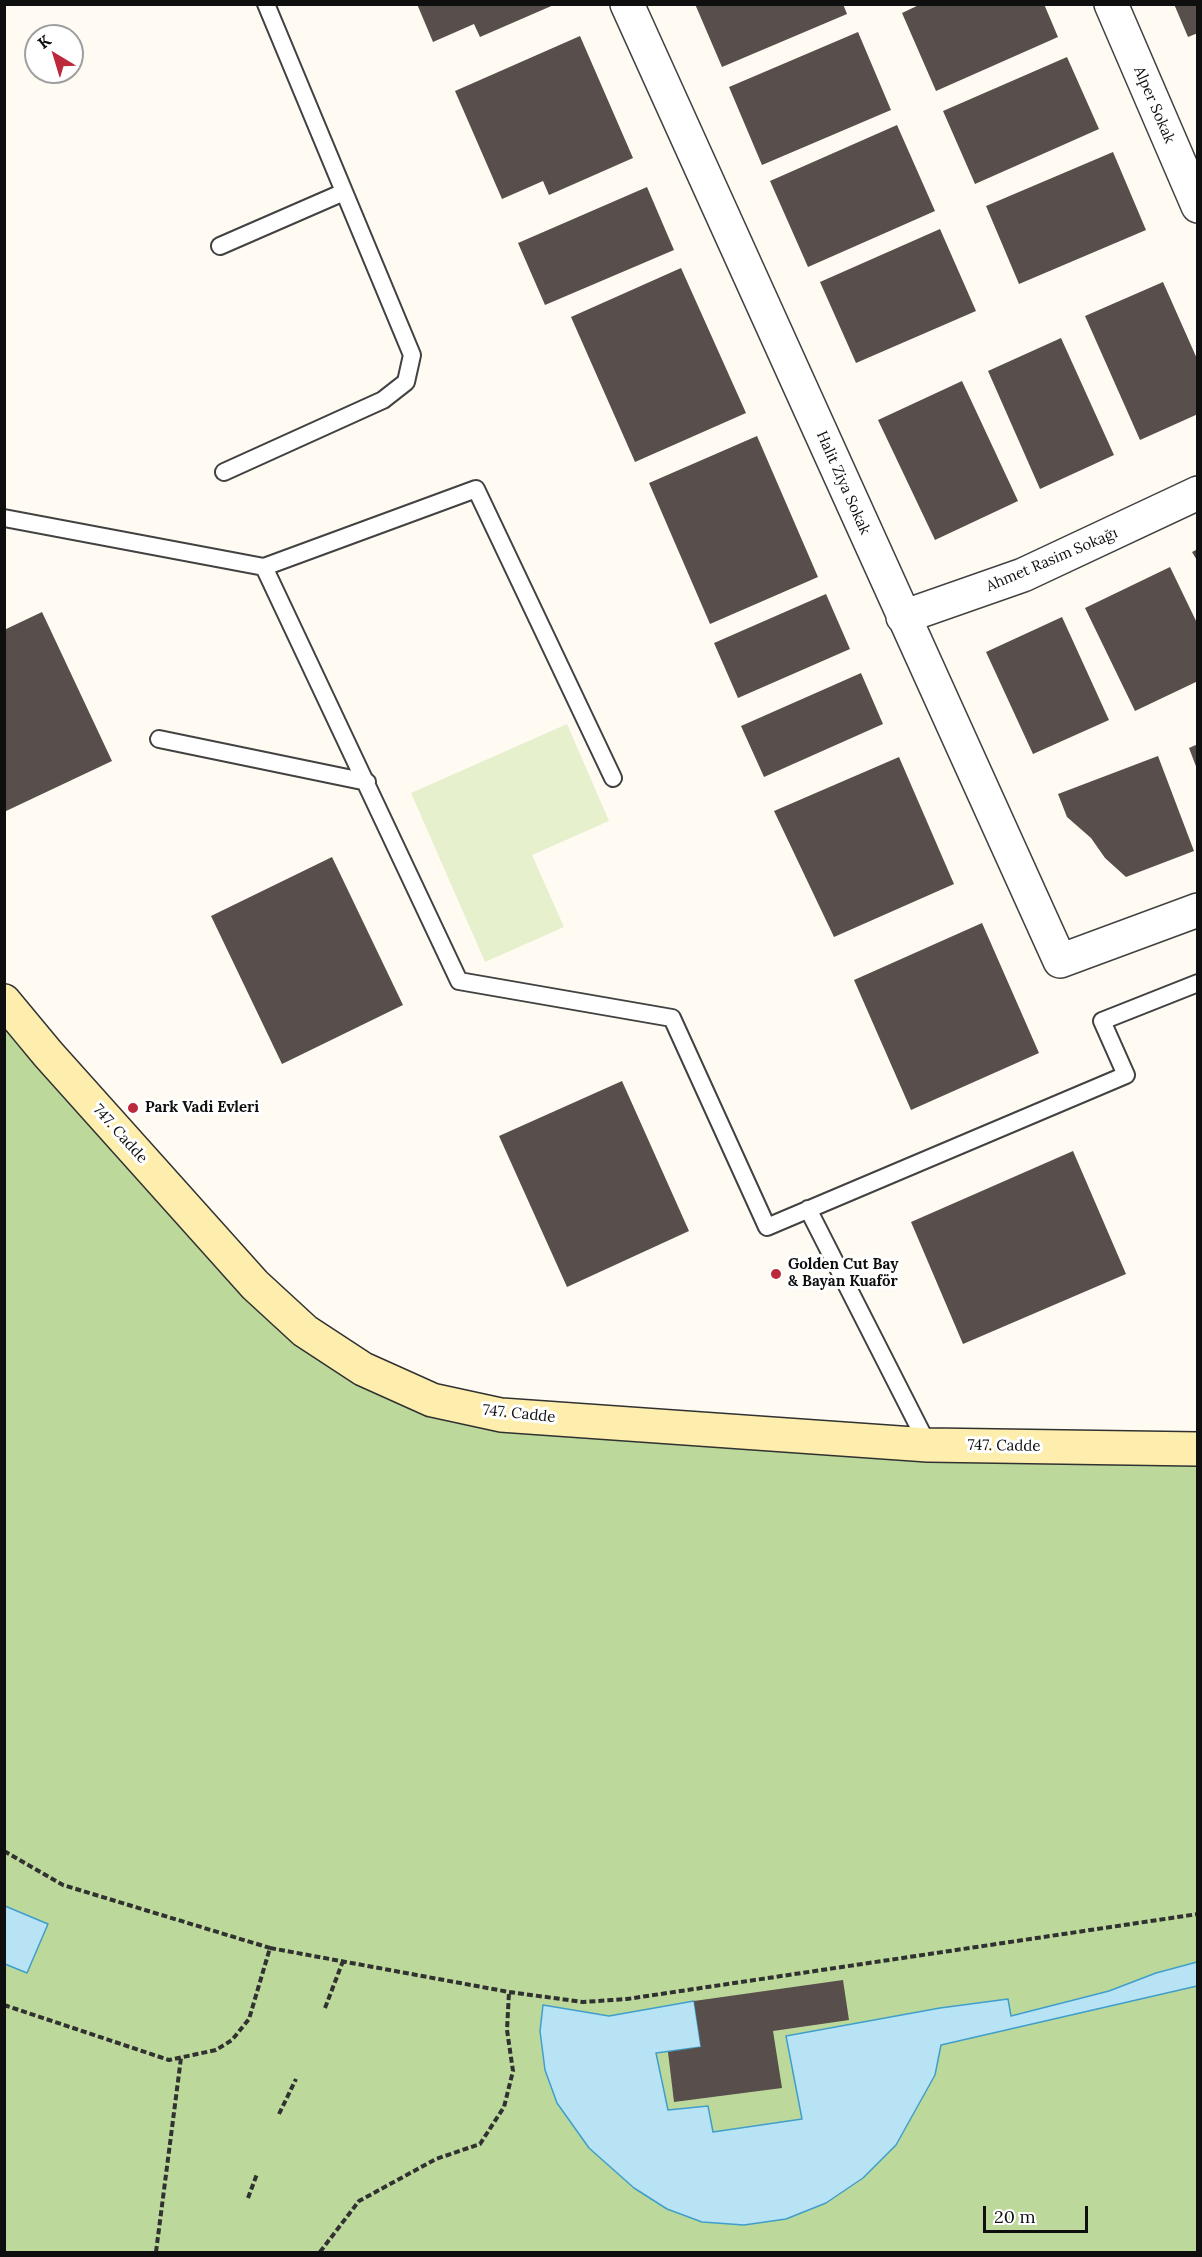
<!DOCTYPE html>
<html>
<head>
<meta charset="utf-8">
<style>
	body { margin:0 }
	#map { position:relative; width:1202px; height:2257px; overflow:hidden; background:#fffbf2; font-family:Lora,serif }
	canvas { display:block }
	.frame { position:absolute; inset:0; border:6px solid #0f0f0f; pointer-events:none }
	.north { position:absolute; left:24px; top:24px; width:60px; height:60px; box-sizing:border-box; background:#fff; border:2px solid #9f9f9f; border-radius:50%; rotate:322deg; font-size:16px; font-weight:700; line-height:24px; text-align:center; color:#0f0f0f }
	.north::after { content:''; display:block; margin:auto; width:21px; height:27px; background:#bd293c; clip-path:polygon(50% 0,100% 100%,50% 72%,0 100%) }
	.scale { position:absolute; left:983px; top:2206px; width:105px; height:27px; box-sizing:border-box; border:3px solid #0f0f0f; border-top:0; padding-left:8px; font-size:18px; line-height:21px; white-space:nowrap; color:#0f0f0f; -webkit-text-stroke:4px #fff; paint-order:stroke }
</style>
</head>
<body>
<div id="map">
<canvas width="1202" height="2257"></canvas>
<div class="frame"></div>
<div class="north">K</div>
<div class="scale">20 m</div>
</div>
<script>
const ctx = document.querySelector('canvas').getContext('2d');
ctx.lineJoin = 'round';
function fillPath(path, color) { ctx.fillStyle = color; ctx.fill(path, 'evenodd'); }
const poly = rows => new Path2D(rows.map(r => 'M' + r).join(''));
function trace(path, color, width, dash) { ctx.strokeStyle = color; ctx.lineWidth = width; ctx.lineCap = dash ? 'butt' : 'round'; ctx.setLineDash(dash || []); ctx.stroke(path); }
function label(font, color, halo, rows, align = 'center') {
  ctx.font = font + ' Lora,serif'; ctx.lineWidth = 6; ctx.setLineDash([]); ctx.textBaseline = 'middle'; ctx.strokeStyle = halo; ctx.fillStyle = color; for (const [text, x, y, turn = 0] of rows) {
    ctx.save(); ctx.translate(x, y); ctx.rotate((+turn || 0) * Math.PI / 180); ctx.textAlign = isNaN(turn) ? turn : align; if (halo) ctx.strokeText(text, 0, 0); ctx.fillText(text, 0, 0); ctx.restore();
  }
}
fillPath(poly([
	[4,1001,255,1285,432,1400,1197,1449,1197,2252,5,2252]
]), '#bcd99b');
fillPath(poly([
	[567,724,609,821,532,855,564,927,485,962,411,793]
]), '#e7f0cd');
const water = poly([
	[5,1906,48,1924,27,1973,5,1964,5,1906],
	[1197,1962,1197,1986,941,2045,935,2075,896,2145,863,2178,826,2203,786,2219,744,2225,702,2222,667,2209,634,2188,589,2148,557,2103,545,2070,540,2031,543,2005,609,2016,694,2001,701,2047,656,2053,668,2110,708,2106,713,2132,802,2119,786,2036,940,2008,1008,1999,1011,2016,1109,1991,1156,1973,1197,1962]
]);
fillPath(water, '#b7e3f5');
trace(water, '#409ecb', 1.5);
fillPath(poly([
	[417,4,556,4,480,37,474,24,433,42],
	[695,4,843,4,847,14,722,67],
	[921,4,1044,4,1058,37,936,91,902,13],
	[1174,4,1198,4,1198,33,1188,37],
	[858,32,891,110,762,165,729,87],
	[580,36,633,158,549,195,543,181,502,199,455,91],
	[1067,57,1099,129,975,184,943,111],
	[897,125,935,211,808,267,770,181],
	[1113,152,1146,230,1019,284,986,206],
	[647,187,674,250,545,305,518,243],
	[940,229,976,311,856,363,820,282],
	[681,268,746,413,635,462,571,317],
	[1163,282,1198,361,1198,414,1140,440,1085,316],
	[1061,338,1114,455,1040,489,988,371],
	[962,381,1018,501,935,540,878,420],
	[757,436,818,577,710,624,649,483],
	[1198,549,1198,562,1192,552],
	[1170,567,1198,625,1198,681,1135,711,1085,608],
	[826,594,850,649,738,698,714,643],
	[42,612,112,761,4,812,4,630],
	[1062,617,1109,720,1033,754,986,652],
	[861,673,883,724,764,777,741,726],
	[1198,744,1198,769,1197,769,1189,748],
	[1158,756,1194,851,1126,877,1105,858,1091,838,1067,817,1058,794],
	[899,757,954,884,834,937,774,811],
	[332,857,403,1005,282,1064,211,916],
	[982,923,1039,1053,911,1110,854,980],
	[622,1081,689,1231,567,1287,499,1136],
	[1073,1151,1126,1274,963,1344,911,1222],
	[843,1980,849,2020,773,2031,782,2088,674,2102,668,2052,701,2047,694,2001]
]), '#584f4c');
const lane = poly([
	[220,246,344,192],
	[224,472,383,400,406,382,412,355,266,4],
	[4,518,264,567,476,489,613,778],
	[264,567,459,981,672,1018,767,1227,1126,1075,1102,1021,1198,983],
	[159,739,367,782],
	[808,1209,928,1445]
]);
const street = poly([
	[627,4,1060,961,1198,910],
	[1111,4,1198,206],
	[903,617,1023,575,1198,493]
]);
const secondary = poly([
	[4,1001,48,1054,255,1285,305,1331,363,1369,432,1400,501,1415,928,1445,1198,1449]
]);
trace(lane, '#424242', 20);
trace(street, '#424242', 36);
trace(secondary, '#313131', 36);
trace(poly([
	[4,1851,63,1885,270,1948],
	[4,2005,169,2060,216,2050,232,2040,249,2019,270,1948,509,1992,583,2002,627,1999,1198,1914],
	[325,2008,343,1961],
	[279,2114,296,2079],
	[248,2198,257,2174],
	[156,2252,181,2058],
	[320,2252,359,2201,436,2159,480,2144,504,2107,513,2071,507,2030,509,1992]
]), '#313131', 4, [6, 3]);
trace(lane, '#fff', 16);
trace(street, '#fff', 33);
trace(secondary, '#fdeeae', 33);
for (const [x, y, r, color] of [
	[133,1108,6,"#bd293c"],
	[776,1274,6,"#bd293c"]
]) { const dot = new Path2D(); dot.arc(x, y, r, 0, 2 * Math.PI); ctx.fillStyle = color; ctx.fill(dot); trace(dot, '#fff', 2); }
label('15px', '#0f0f0f', '#fff', [
	["Alper Sokak",1154,105,67],
	["Halit Ziya Sokak",843,483,66],
	["Ahmet Rasim Sokağı",1052,560,-23],
	["747. Cadde",120,1134,48],
	["747. Cadde",519,1414,6],
	["747. Cadde",1004,1446,1]
]);
label('bold 15px', '#0f0f0f', '#fff', [
	["Park Vadi Evleri",145,1108],
	["Golden Cut Bay",788,1265],
	["& Bayan Kuaför",788,1282]
], 'left');
</script>
</body>
</html>
